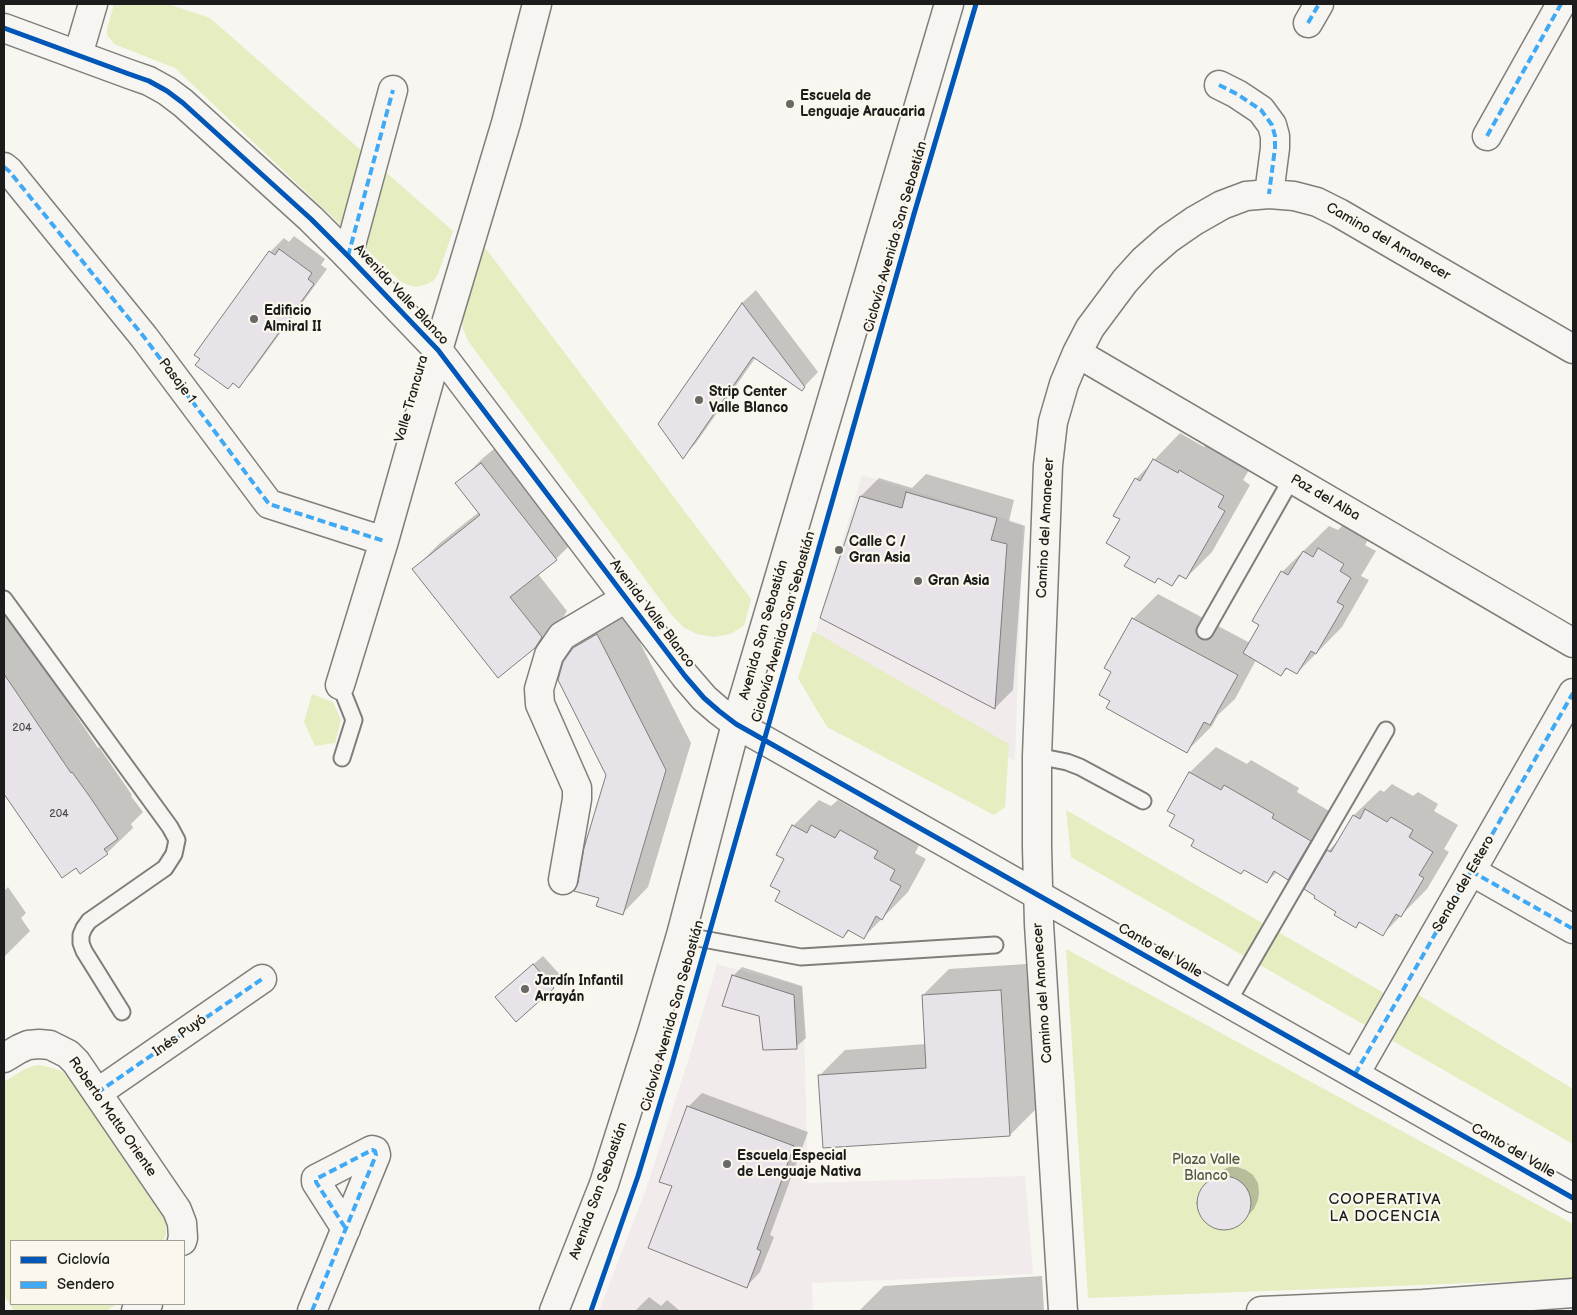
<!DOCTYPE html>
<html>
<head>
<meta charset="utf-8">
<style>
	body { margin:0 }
	#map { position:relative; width:1577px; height:1315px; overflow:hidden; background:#f8f6f0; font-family:"Balsamiq Sans",sans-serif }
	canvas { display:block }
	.frame { position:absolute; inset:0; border:5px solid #1c1c1c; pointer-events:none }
	.legend { position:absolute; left:10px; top:1240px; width:175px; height:65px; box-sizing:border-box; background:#fbf7ec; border:1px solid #a29f99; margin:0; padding:6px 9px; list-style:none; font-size:15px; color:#1c1c1c }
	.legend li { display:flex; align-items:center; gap:10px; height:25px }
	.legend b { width:25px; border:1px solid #a29f99 }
</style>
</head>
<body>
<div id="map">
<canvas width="1577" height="1315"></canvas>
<div class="frame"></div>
<ul class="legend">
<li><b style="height:6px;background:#0057b8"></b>Ciclovía</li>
<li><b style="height:6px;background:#3fa9f5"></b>Sendero</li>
</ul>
</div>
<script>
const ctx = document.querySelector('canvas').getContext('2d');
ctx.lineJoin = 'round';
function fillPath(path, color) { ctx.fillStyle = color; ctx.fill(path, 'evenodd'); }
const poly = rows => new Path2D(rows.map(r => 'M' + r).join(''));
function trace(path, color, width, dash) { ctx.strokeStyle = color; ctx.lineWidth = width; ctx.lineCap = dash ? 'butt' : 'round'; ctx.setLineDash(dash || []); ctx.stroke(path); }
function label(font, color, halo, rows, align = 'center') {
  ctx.font = font + ' "Balsamiq Sans",sans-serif'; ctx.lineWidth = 4.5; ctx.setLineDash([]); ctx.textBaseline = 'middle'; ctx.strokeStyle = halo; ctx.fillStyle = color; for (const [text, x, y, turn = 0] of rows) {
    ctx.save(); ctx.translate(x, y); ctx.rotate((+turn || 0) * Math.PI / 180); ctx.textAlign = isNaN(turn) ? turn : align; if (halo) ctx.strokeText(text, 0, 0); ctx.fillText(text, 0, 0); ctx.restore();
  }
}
fillPath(poly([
	[862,475,1023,524,1015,761,810,650],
	[717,964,803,987,808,1183,1025,1176,1033,1274,812,1283,813,1311,599,1311,646,1189,687,1064]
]), '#f1ebec');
fillPath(poly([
	[114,4,168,4,210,18,453,231,438,274,433,281,425,285,416,287,408,285,400,281,175,68,114,44,107,35,107,29],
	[483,245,751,599,744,626,730,634,714,637,697,634,683,627,671,614,468,341,463,329,462,317],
	[813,631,1009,744,1005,807,994,815,827,727,798,678],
	[312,694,333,702,341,720,335,743,315,746,304,722],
	[1066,810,1384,993,1417,994,1573,1089,1573,1144,1071,857],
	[1066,949,1573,1224,1573,1279,1088,1298],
	[41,1065,59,1070,67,1075,73,1081,161,1210,166,1222,166,1234,163,1241,11,1241,11,1304,117,1304,106,1311,14,1311,4,1295,4,1082,23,1070,32,1066]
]), '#e5edc1');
fillPath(poly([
	[294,236,325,259,321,265,327,269,252,372,238,386,270,252,284,238,289,242],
	[756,290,818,372,802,389,756,357,696,443,683,457,659,424,742,303],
	[1180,433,1204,447,1206,445,1249,470,1243,480,1250,485,1212,552,1186,578,1181,575,1172,584,1159,577,1154,582,1131,557,1121,519,1136,479],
	[507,438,582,533,556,559,538,574,567,611,561,621,534,647,414,569,440,543,479,512,457,484,483,458],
	[926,474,1014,500,1009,521,1025,526,1013,690,995,708,861,496,879,478,912,488],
	[1345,523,1369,538,1365,545,1376,551,1361,576,1369,580,1342,627,1297,673,1288,668,1281,674,1256,660,1235,699,1218,715,1212,726,1187,751,1111,700,1113,672,1133,619,1158,594,1250,643,1261,625,1254,621,1282,572,1329,526,1338,530],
	[623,609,691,743,648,887,623,913,580,883,607,775,574,648,600,622],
	[4,614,56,685,98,748,99,747,132,795,131,796,143,812,131,824,133,828,107,853,76,867,63,877,4,792],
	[1216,747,1247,764,1251,760,1299,788,1297,792,1336,815,1314,852,1288,878,1277,872,1267,882,1195,840,1177,815,1169,810,1190,772],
	[1392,784,1413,796,1418,792,1438,804,1434,811,1458,825,1444,849,1449,852,1427,889,1382,935,1360,922,1355,927,1338,911,1328,851,1340,839,1354,815,1380,790,1384,792],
	[819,800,831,806,838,800,859,812,867,805,920,843,915,853,926,859,908,892,864,937,850,930,843,937,782,891,786,859,793,826],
	[8,887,26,913,21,918,30,931,4,957,4,891],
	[543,956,563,978,516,1020,506,988],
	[1026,964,1036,1109,1010,1135,820,1075,845,1050,926,1044,923,995,949,969],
	[742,967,802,986,806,1038,796,1047,760,1015,733,976],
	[702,1093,808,1132,770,1235,774,1237,760,1272,747,1286,674,1186,688,1107],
	[1229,1167,1237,1167,1246,1170,1253,1175,1258,1183,1259,1192,1258,1200,1254,1209,1238,1225,1230,1228,1221,1229,1212,1226,1205,1220,1200,1214,1198,1207,1201,1191,1205,1184,1215,1174],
	[1042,1276,1044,1311,859,1311,884,1286],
	[649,1297,661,1306,667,1300,680,1311,635,1311]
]), '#0003');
const building = poly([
	[279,249,312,273,308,279,314,284,239,388,233,383,228,389,195,365,200,359,194,355,269,251,275,255,279,249],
	[742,303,805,387,802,391,753,357,683,459,658,424,742,303],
	[1153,459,1178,473,1179,470,1224,496,1218,507,1225,511,1186,579,1179,575,1172,586,1158,578,1155,583,1124,566,1130,557,1106,543,1120,519,1113,516,1135,478,1140,481,1153,459],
	[481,463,557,560,510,597,542,637,535,648,498,678,412,569,480,515,455,483,481,463],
	[906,492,997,518,991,540,1007,544,995,709,820,618,860,496,902,508,906,492],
	[1318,548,1344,564,1340,571,1351,578,1337,602,1344,606,1316,654,1311,651,1297,674,1286,668,1281,676,1243,653,1259,625,1252,621,1281,571,1288,575,1303,551,1313,557,1318,548],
	[1132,618,1238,675,1210,725,1204,722,1187,753,1106,708,1110,701,1099,695,1111,672,1104,668,1132,618],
	[597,634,666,770,623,915,596,906,599,898,574,891,578,883,584,848,606,775,558,680,563,662,573,648,597,634],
	[4,674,71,773,72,772,90,797,118,839,104,849,108,854,80,874,76,868,62,878,4,794,4,674],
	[1189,772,1221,790,1224,785,1274,814,1272,818,1311,841,1288,880,1274,871,1267,883,1244,870,1241,874,1191,846,1194,840,1169,826,1175,815,1167,811,1189,772],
	[1365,809,1387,822,1391,817,1413,830,1409,837,1433,852,1419,875,1424,878,1401,917,1396,914,1383,936,1359,922,1356,928,1334,915,1336,912,1314,898,1315,896,1304,889,1327,850,1331,852,1353,815,1360,819,1365,809],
	[792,825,807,833,811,825,835,838,840,830,878,851,874,858,895,870,890,880,901,886,882,920,876,916,864,939,848,930,843,938,775,901,780,891,770,886,784,859,776,855,792,825],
	[533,964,554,988,516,1022,495,997,533,964],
	[732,975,794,995,797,1049,763,1050,759,1016,722,1006,732,975],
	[1001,990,1010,1136,823,1148,818,1075,926,1068,922,995,1001,990],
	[687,1106,794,1146,757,1249,761,1251,747,1288,648,1248,672,1186,659,1182,687,1106],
	'1197 1203a27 27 0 1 1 54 0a27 27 0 1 1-54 0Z'
]);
fillPath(building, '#e8e3e9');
trace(building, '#7f7e7b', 1);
const lane = poly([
	[4,599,170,827,177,840,174,854,165,868,89,921,84,928,81,935,81,943,84,951,122,1012],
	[1205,631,1292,478],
	[340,685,354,720,342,758],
	[1037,756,1067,762,1080,767,1143,801],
	[681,935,801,957,995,945],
	[1228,1002,1386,730]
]);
const street = poly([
	[1308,23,1319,4],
	[78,55,93,4],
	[1219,85,1237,94,1261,110,1272,125,1275,136,1275,148,1269,194],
	[1487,136,1561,4],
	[4,167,9,171,144,337,269,504,384,541],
	[348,256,393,90],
	[1077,353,1573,643],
	[340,685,384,541,438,350,506,123,537,4],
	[1471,871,1573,929],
	[563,880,577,799,577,788,540,704,539,689,549,655,562,636,626,598],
	[4,1058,19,1049,28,1045,39,1044,50,1045,68,1054,76,1062,177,1210,182,1223,183,1238,182,1241],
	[1355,1074,1573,693],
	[97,1093,262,979],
	[136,1311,148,1304],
	[312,1311,376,1155,375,1151,372,1150,316,1179,316,1182,346,1229],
	[1063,1311,1039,924,1037,847,1037,756,1048,465,1053,422,1064,384,1077,353,1090,328,1125,281,1144,260,1168,239,1194,221,1222,205,1246,196,1269,194,1294,196,1317,202,1339,213,1573,349],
	[1261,1311,1423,1304,1573,1293]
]);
const secondary = poly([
	[4,28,129,74,149,81,167,91,183,103,311,219,348,256,438,350,685,676,704,698,719,711,736,724,1573,1198],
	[554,1311,604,1184,652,1033,681,935,736,724,949,4]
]);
trace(lane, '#7f7e7b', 19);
trace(street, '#7f7e7b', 31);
trace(secondary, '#7f7e7b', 31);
trace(lane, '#f6f5f1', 15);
trace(street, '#f6f5f1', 28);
trace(secondary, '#f6f5f1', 28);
trace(poly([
	[1308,23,1319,4],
	[1219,85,1237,94,1261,110,1272,125,1275,136,1275,148,1269,194],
	[1487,136,1561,4],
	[4,167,9,171,144,337,269,504,384,541],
	[348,256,393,90],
	[1471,871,1573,929],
	[1355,1074,1573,693],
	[97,1093,262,979],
	[312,1311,376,1155,375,1151,372,1150,316,1179,316,1182,346,1229]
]), '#3fa9f5', 4, [8, 4]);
trace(poly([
	[4,28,129,74,149,81,167,91,183,103,311,219,348,256,438,350,685,676,704,698,719,711,736,724,1573,1198],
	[591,1311,638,1176,672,1064,914,214,976,4]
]), '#0057b8', 5);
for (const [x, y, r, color] of [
	[790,104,5,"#696866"],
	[254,319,5,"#696866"],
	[699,400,5,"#696866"],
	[839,550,5,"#696866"],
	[918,581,5,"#696866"],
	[525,989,5,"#696866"],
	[727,1164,5,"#696866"]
]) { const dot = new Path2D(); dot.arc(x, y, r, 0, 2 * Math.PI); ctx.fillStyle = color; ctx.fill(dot); trace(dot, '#fbf7ec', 2); }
label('11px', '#504f50', null, [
	["204",22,728],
	["204",59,814]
]);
label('bold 14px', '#1c1c1c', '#fbf7ec', [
	["Escuela de",800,96],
	["Lenguaje Araucaria",800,112],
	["Edificio",264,311],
	["Almiral II",264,327],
	["Strip Center",709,392],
	["Valle Blanco",709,408],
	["Calle C /",849,542],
	["Gran Asia",849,558],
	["Gran Asia",928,581],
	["Jardín Infantil",535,981],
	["Arrayán",535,997],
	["Escuela Especial",737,1156],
	["de Lenguaje Nativa",737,1172]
], 'left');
label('14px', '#1c1c1c', '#fbf7ec', [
	["Ciclovía Avenida San Sebastián",896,237,-74],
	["Camino del Amanecer",1388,242,30],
	["Avenida Valle Blanco",401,295,47],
	["Pasaje 1",177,381,53],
	["Valle Trancura",412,399,-74],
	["Paz del Alba",1325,498,30],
	["Camino del Amanecer",1046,528,-87],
	["Avenida Valle Blanco",652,614,53],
	["Ciclovía Avenida San Sebastián",784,627,-74],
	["Avenida San Sebastián",764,630,-74],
	["Senda del Estero",1464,884,-60],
	["Canto del Valle",1160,951,30],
	["Camino del Amanecer",1043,993,-94],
	["Ciclovía Avenida San Sebastián",673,1016,-74],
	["Inés Puyó",180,1036,-35],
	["Roberto Matta Oriente",112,1117,55],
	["Canto del Valle",1513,1151,30],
	["Avenida San Sebastián",599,1191,-70]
]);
label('14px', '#545942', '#fbf7ec', [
	["Plaza Valle",1206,1160],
	["Blanco",1206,1176]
]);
ctx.letterSpacing = '1px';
label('15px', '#1c1c1c', '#fbf7ec', [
	["COOPERATIVA",1385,1200],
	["LA DOCENCIA",1385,1217]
]);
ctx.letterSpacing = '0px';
</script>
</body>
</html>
